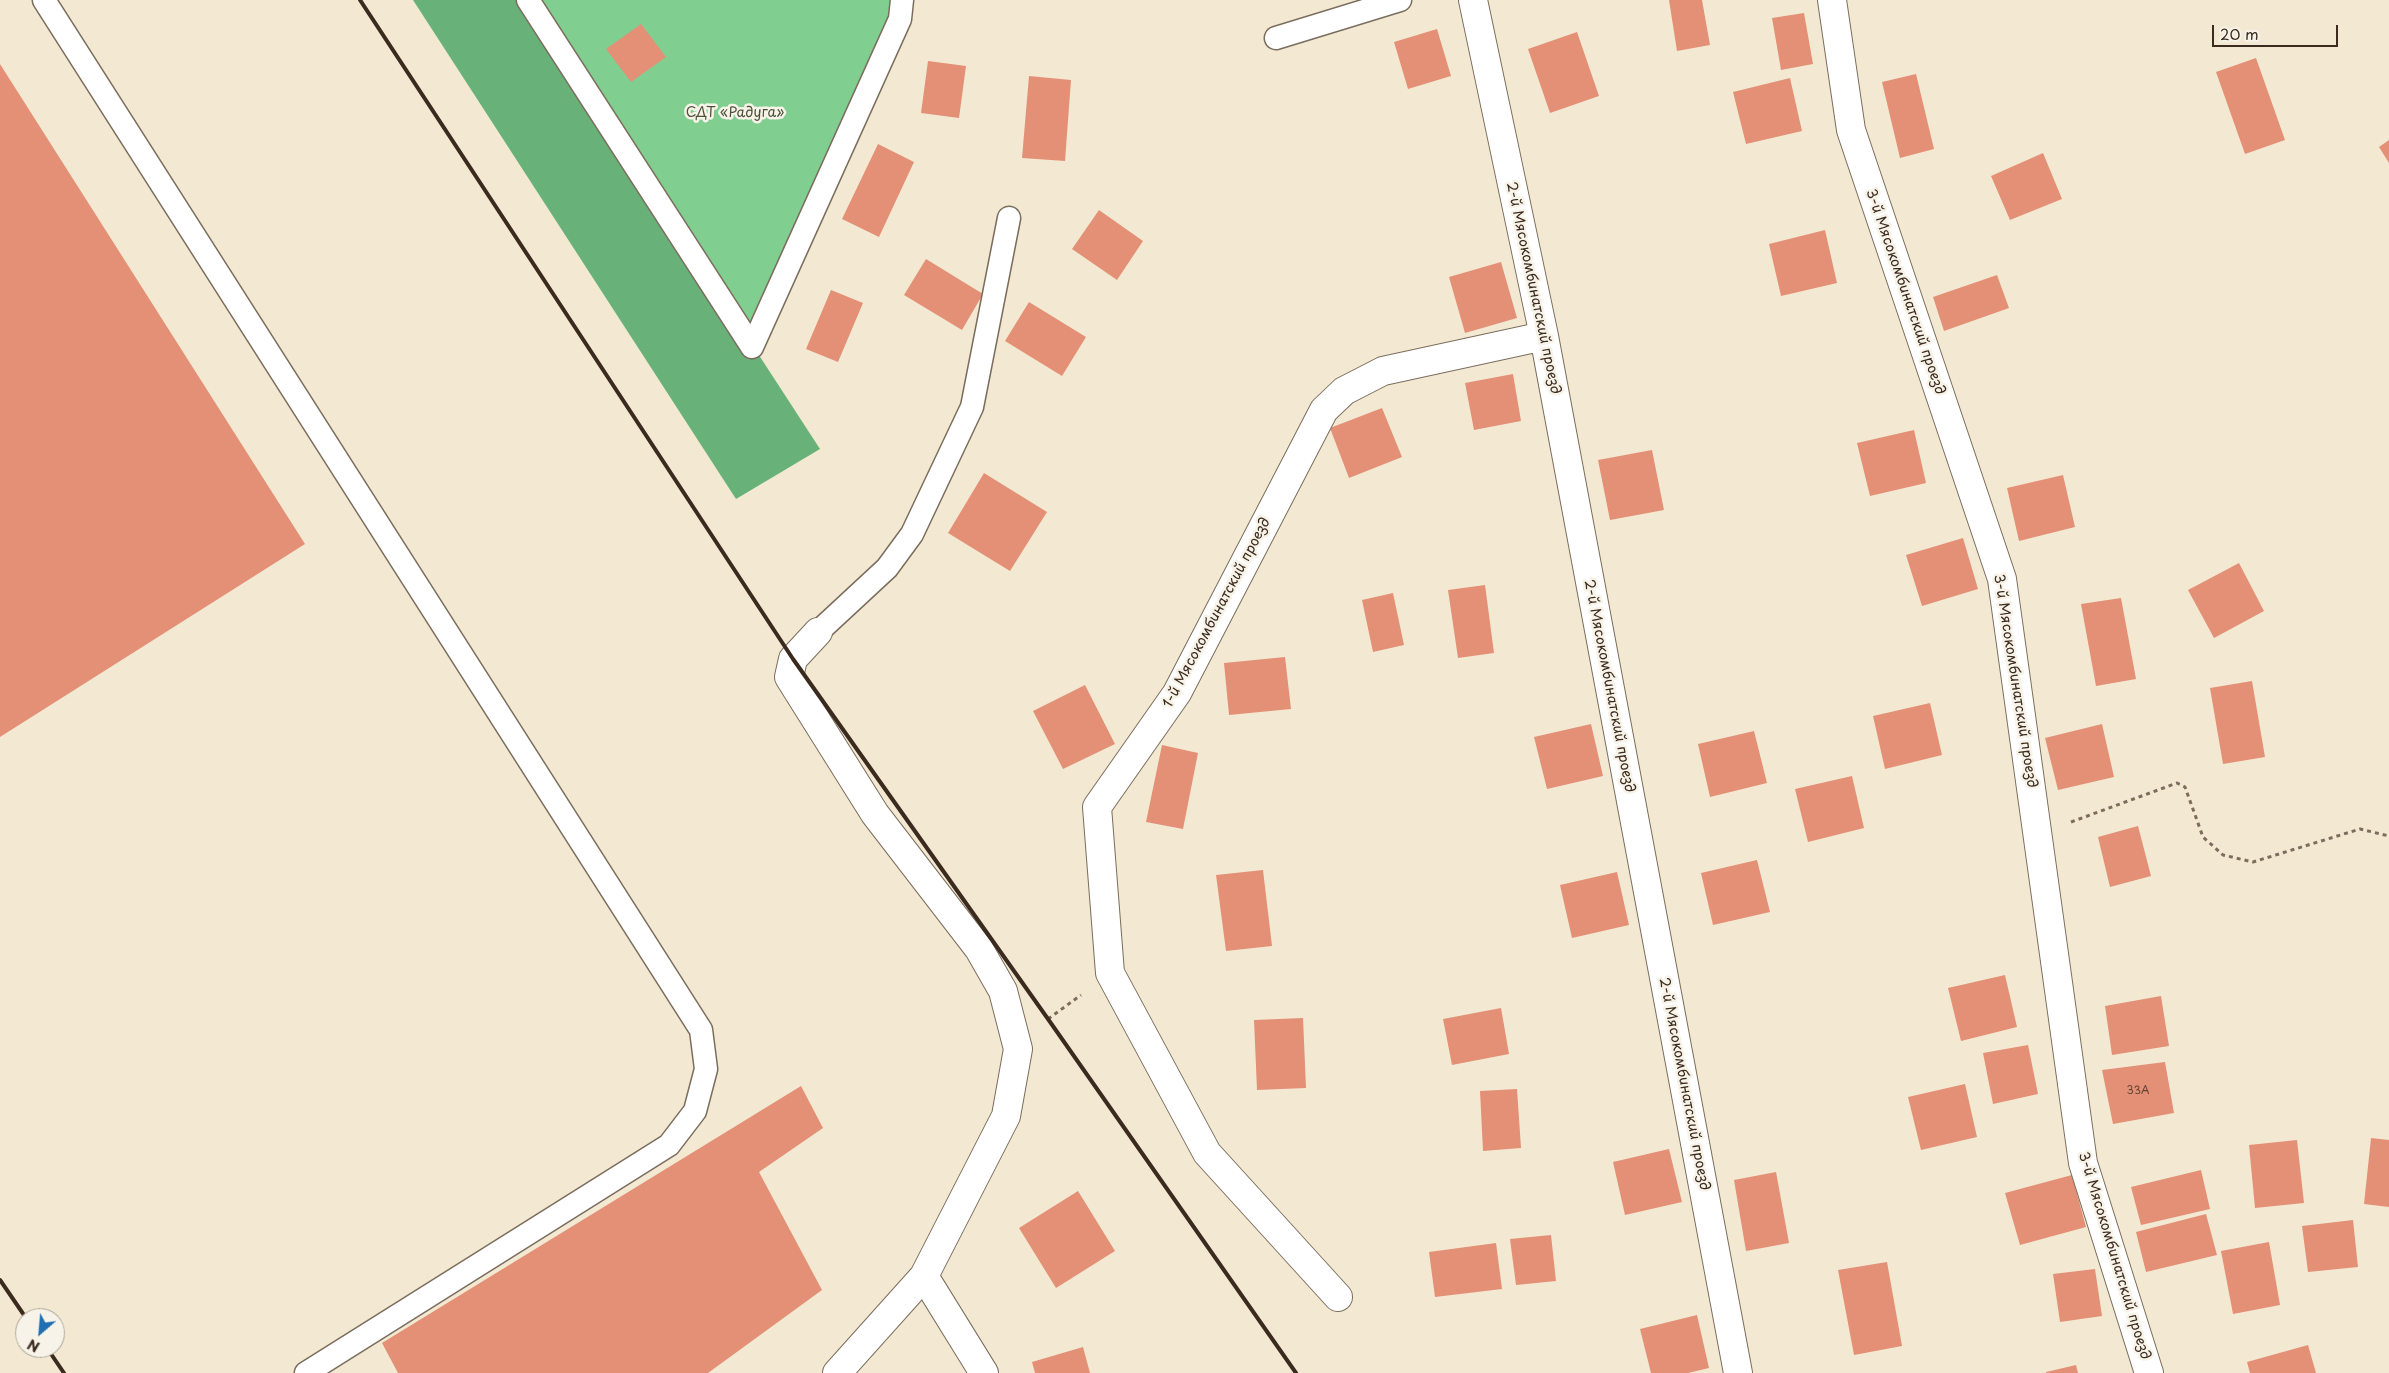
<!DOCTYPE html>
<html>
<head>
<meta charset="utf-8">
<style>
	body { margin:0 }
	#map { position:relative; width:2389px; height:1373px; overflow:hidden; background:#f3e9d3; font-family:"Playpen Sans",sans-serif }
	canvas { display:block }
	.north { position:absolute; left:15px; top:1308px; width:50px; height:50px; box-sizing:border-box; background:#f7f3e8; border:1px solid #aca397; border-radius:50%; rotate:207deg; font-size:14px; font-weight:700; line-height:20px; text-align:center; color:#3b2a1e }
	.north::after { content:''; display:block; margin:auto; width:18px; height:22px; background:#1f6fb2; clip-path:polygon(50% 0,100% 100%,50% 72%,0 100%) }
	.scale { position:absolute; left:2212px; top:25px; width:126px; height:22px; box-sizing:border-box; border:2px solid #3b2a1e; border-top:0; padding-left:6px; font-size:15px; line-height:18px; white-space:nowrap; color:#3b2a1e; -webkit-text-stroke:4px #f7f3e8; paint-order:stroke }
</style>
</head>
<body>
<div id="map">
<canvas width="2389" height="1373"></canvas>
<div class="north">N</div>
<div class="scale">20 m</div>
</div>
<script>
const ctx = document.querySelector('canvas').getContext('2d');
ctx.lineJoin = 'round';
function fillPath(path, color) { ctx.fillStyle = color; ctx.fill(path, 'evenodd'); }
const poly = rows => new Path2D(rows.map(r => 'M' + r).join(''));
function trace(path, color, width, dash) { ctx.strokeStyle = color; ctx.lineWidth = width; ctx.lineCap = dash ? 'butt' : 'round'; ctx.setLineDash(dash || []); ctx.stroke(path); }
function label(font, color, halo, rows, align = 'center') {
  ctx.font = font + ' "Playpen Sans",sans-serif'; ctx.lineWidth = 5; ctx.setLineDash([]); ctx.textBaseline = 'middle'; ctx.strokeStyle = halo; ctx.fillStyle = color; for (const [text, x, y, turn = 0] of rows) {
    ctx.save(); ctx.translate(x, y); ctx.rotate((+turn || 0) * Math.PI / 180); ctx.textAlign = isNaN(turn) ? turn : align; if (halo) ctx.strokeText(text, 0, 0); ctx.fillText(text, 0, 0); ctx.restore();
  }
}
fillPath(poly([
	[528,0,902,0,752,347]
]), '#80cf90');
fillPath(poly([
	[413,0,528,0,820,449,736,499]
]), '#68b27a');
fillPath(poly([
	[1669,0,1702,0,1710,45,1677,51],
	[1804,13,1813,64,1781,70,1772,18],
	[641,24,666,57,631,82,606,49],
	[1437,29,1451,76,1408,89,1394,42],
	[1577,32,1599,96,1550,113,1528,49],
	[2256,58,2285,140,2245,154,2216,72],
	[928,61,966,66,959,118,921,113],
	[0,64,305,544,0,737],
	[1916,74,1934,149,1900,158,1882,82],
	[1029,76,1071,80,1065,161,1022,158],
	[1790,78,1802,131,1746,144,1733,92],
	[2389,140,2389,163,2379,147],
	[878,144,914,162,879,237,842,219],
	[2043,153,2062,199,2010,220,1991,176],
	[1099,210,1143,241,1117,280,1072,249],
	[1825,230,1837,283,1781,296,1769,244],
	[926,259,983,294,962,330,904,295],
	[1501,262,1517,318,1465,333,1449,277],
	[1997,275,2009,308,1944,331,1933,297],
	[831,290,863,303,838,362,806,349],
	[1029,302,1086,337,1062,376,1005,341],
	[1513,374,1521,421,1474,430,1465,383],
	[1382,408,1402,457,1349,478,1330,428],
	[1914,430,1926,483,1870,496,1857,443],
	[1652,450,1664,510,1610,520,1598,460],
	[984,473,1047,512,1010,571,948,533],
	[2063,475,2075,527,2019,541,2007,488],
	[1963,538,1978,589,1922,606,1906,555],
	[2239,563,2264,611,2214,638,2188,590],
	[1485,585,1494,653,1458,658,1448,590],
	[1393,593,1404,645,1373,652,1362,600],
	[2121,598,2136,679,2096,686,2081,604],
	[1285,657,1291,709,1229,715,1224,663],
	[2252,681,2265,757,2223,764,2210,688],
	[1085,685,1115,744,1063,769,1033,711],
	[1930,703,1942,755,1885,769,1873,716],
	[1591,724,1603,776,1547,789,1534,737],
	[2102,724,2114,777,2058,790,2045,738],
	[1754,731,1767,783,1710,797,1698,744],
	[1162,745,1198,753,1183,829,1146,822],
	[1852,776,1864,828,1808,842,1795,789],
	[2138,826,2151,876,2110,887,2098,837],
	[1757,860,1770,912,1713,925,1701,873],
	[1263,870,1272,946,1226,951,1216,875],
	[1617,872,1629,925,1572,938,1560,885],
	[2005,975,2017,1027,1961,1041,1948,988],
	[2161,996,2169,1046,2112,1055,2105,1006],
	[1501,1008,1509,1054,1452,1065,1443,1019],
	[1303,1018,1306,1088,1257,1090,1254,1020],
	[2028,1045,2038,1094,1993,1104,1983,1053],
	[2165,1062,2174,1113,2113,1124,2102,1070],
	[1965,1084,1977,1137,1921,1150,1908,1097],
	[801,1086,823,1128,759,1172,822,1290,708,1373,398,1373,382,1343],
	[1517,1089,1521,1148,1483,1151,1480,1091],
	[2371,1138,2389,1140,2389,1207,2364,1204],
	[2297,1140,2304,1203,2255,1208,2249,1145],
	[1669,1149,1682,1202,1625,1215,1613,1162],
	[2201,1170,2210,1209,2141,1225,2131,1187],
	[1776,1172,1789,1243,1746,1251,1734,1180],
	[2072,1175,2086,1227,2020,1245,2005,1193],
	[1078,1191,1115,1251,1056,1288,1019,1228],
	[2206,1214,2217,1255,2146,1272,2136,1232],
	[2353,1220,2358,1267,2308,1272,2302,1226],
	[1551,1235,1556,1281,1516,1285,1510,1239],
	[2269,1242,2280,1305,2233,1314,2221,1251],
	[1496,1243,1502,1289,1435,1297,1429,1252],
	[1887,1262,1902,1346,1854,1355,1838,1270],
	[2095,1269,2102,1316,2060,1322,2053,1274],
	[1697,1315,1709,1368,1688,1373,1651,1373,1640,1329],
	[2308,1345,2316,1373,2250,1373,2247,1362],
	[1083,1347,1090,1373,1035,1373,1032,1362],
	[2076,1365,2078,1373,2046,1373,2046,1372]
]), '#e39076');
const service = poly([
	[44,0,701,1030,706,1069,695,1111,669,1145,306,1373],
	[528,0,752,347],
	[1276,38,1400,0],
	[752,347,900,19,902,0],
	[818,632,887,568,912,534,972,407,1009,218]
]);
const minor = poly([
	[1473,0,1544,336,1738,1373],
	[1832,0,1851,130,2002,579,2083,1163,2149,1373],
	[818,632,793,659,789,677,875,814,979,949,1003,991,1018,1049,1006,1116,924,1276,837,1373],
	[924,1276,984,1373],
	[1338,1297,1207,1153,1110,973,1097,807,1177,693,1324,410,1344,391,1383,371,1544,336]
]);
trace(service, '#7b6d5d', 25);
trace(minor, '#7b6d5d', 30);
trace(poly([
	[2071,822,2177,783,2185,787,2203,837,2223,855,2253,862,2360,829,2389,836],
	[1048,1019,1081,995]
]), '#7b6d5d', 3, [4, 4]);
trace(service, '#fff', 22);
trace(minor, '#fff', 28);
trace(poly([
	[360,0,793,659,1048,1019,1296,1373],
	[0,1280,26,1318],
	[47,1348,64,1373]
]), '#3b2a1e', 4);
label('11px', '#654434', null, [
	["33А",2138,1091]
]);
label('14px', '#4c533a', '#f7f3e8', [
	["СДТ «Радуга»",735,113]
]);
label('14px', '#3b2a1e', '#f7f3e8', [
	["2-й Мясокомбинатский проезд",1533,288,78],
	["3-й Мясокомбинатский проезд",1905,292,71],
	["1-й Мясокомбинатский проезд",1217,613,-62],
	["3-й Мясокомбинатский проезд",2015,681,81],
	["2-й Мясокомбинатский проезд",1609,686,79],
	["2-й Мясокомбинатский проезд",1684,1084,79],
	["3-й Мясокомбинатский проезд",2114,1256,73]
]);
</script>
</body>
</html>
